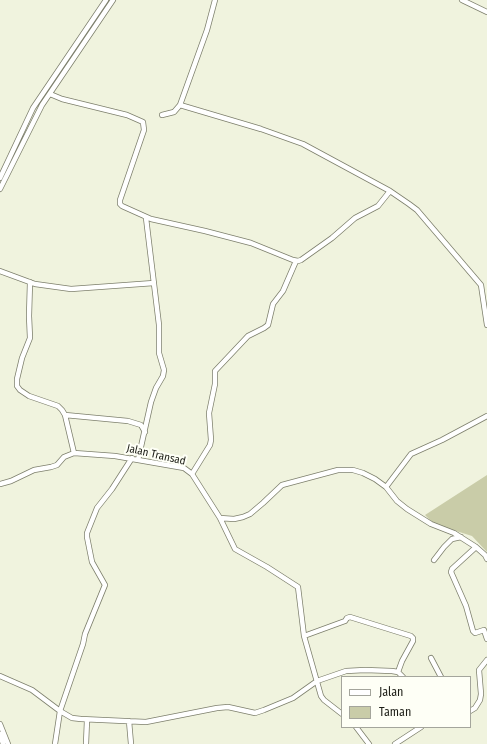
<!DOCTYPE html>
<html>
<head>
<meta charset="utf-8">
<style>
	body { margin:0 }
	#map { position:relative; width:487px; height:744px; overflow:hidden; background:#f0f3de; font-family:"Fira Sans Condensed",sans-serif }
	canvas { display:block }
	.legend { position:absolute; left:341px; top:676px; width:130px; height:52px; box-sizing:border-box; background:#fefff6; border:1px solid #a4a59c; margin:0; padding:5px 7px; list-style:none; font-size:12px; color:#1c1d16 }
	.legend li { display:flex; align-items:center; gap:8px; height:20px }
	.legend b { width:20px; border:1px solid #a4a59c }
</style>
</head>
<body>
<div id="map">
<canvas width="487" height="744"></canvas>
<ul class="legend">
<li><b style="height:5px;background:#fff"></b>Jalan</li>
<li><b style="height:11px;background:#c9cca8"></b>Taman</li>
</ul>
</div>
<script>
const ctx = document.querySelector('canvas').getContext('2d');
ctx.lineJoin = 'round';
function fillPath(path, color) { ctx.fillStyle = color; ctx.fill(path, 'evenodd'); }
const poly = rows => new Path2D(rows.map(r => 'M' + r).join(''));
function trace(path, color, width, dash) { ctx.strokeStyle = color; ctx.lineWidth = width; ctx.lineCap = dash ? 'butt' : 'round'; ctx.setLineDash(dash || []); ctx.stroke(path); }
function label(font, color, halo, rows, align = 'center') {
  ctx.font = font + ' "Fira Sans Condensed",sans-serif'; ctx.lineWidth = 4; ctx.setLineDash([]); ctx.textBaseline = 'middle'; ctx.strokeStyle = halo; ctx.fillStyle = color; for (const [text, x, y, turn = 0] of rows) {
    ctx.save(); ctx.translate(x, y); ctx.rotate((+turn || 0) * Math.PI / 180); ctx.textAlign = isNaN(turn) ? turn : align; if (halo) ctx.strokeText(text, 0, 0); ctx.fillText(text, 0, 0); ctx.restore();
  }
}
fillPath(poly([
	[487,475,487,552,472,536,434,524,425,515]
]), '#c9cca8');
const minor = poly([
	[462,0,487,12],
	[50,94,62,99,127,115,143,122,144,130,120,200,120,204,122,206,151,219,205,231,251,243,293,260,298,261,301,260,332,238,355,218,378,206,390,191],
	[180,105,261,129,303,144,390,191,409,204,417,210,481,285,487,325],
	[162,115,174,112,180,105,207,30,215,0],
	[0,178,33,108,106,0],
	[0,189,42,105,113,0],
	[0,271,35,284,71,289,154,283],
	[30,282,29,316,30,338,22,358,17,379,17,386,20,390,29,396,58,406,62,410,65,415,74,453],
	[65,415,128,421,141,425,145,432],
	[138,460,151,402,156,388,163,376,164,370,159,353,159,325,146,218],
	[192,474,210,445,211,440,209,413,215,384,215,371,248,336,264,328,268,325,273,304,283,291,296,261],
	[0,484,11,481,34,470,51,467,57,465,64,457,74,453,115,456,184,468,192,474,220,518,234,519,243,517,250,514,263,503,282,485,338,470,353,470,363,473,375,479,386,487,397,501,407,509,431,524,454,533,476,547,485,555,487,559],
	[386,487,411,454,442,440,487,416],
	[220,518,235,549,267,567,298,587,304,636,321,696,324,700,342,714],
	[476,547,452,569,451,572,466,606,473,631,475,633,484,630,487,639],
	[434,560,444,547,452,539,461,537],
	[304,636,345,621,347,618,350,617,411,636,413,638,413,641,402,661,398,672],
	[431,658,441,677],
	[0,676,32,690,60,711,72,718,81,719,146,722,217,708,228,707,255,713,264,710,293,698,317,681,346,671,365,670,392,671,398,672,403,677],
	[470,711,475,708,480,700,481,694,479,670,487,660],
	[129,721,131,744],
	[0,724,8,744],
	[356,727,369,744],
	[0,734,3,744],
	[55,744,60,711,83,644,85,634,105,585,92,562,87,537,87,533,97,508,112,489,132,458],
	[86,744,87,720],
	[395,744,421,727]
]);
trace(minor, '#7d7f6c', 6);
trace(minor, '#fff', 4.5);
label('11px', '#1c1d16', '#fefff6', [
	["Jalan Transad",156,455,13]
]);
</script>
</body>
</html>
